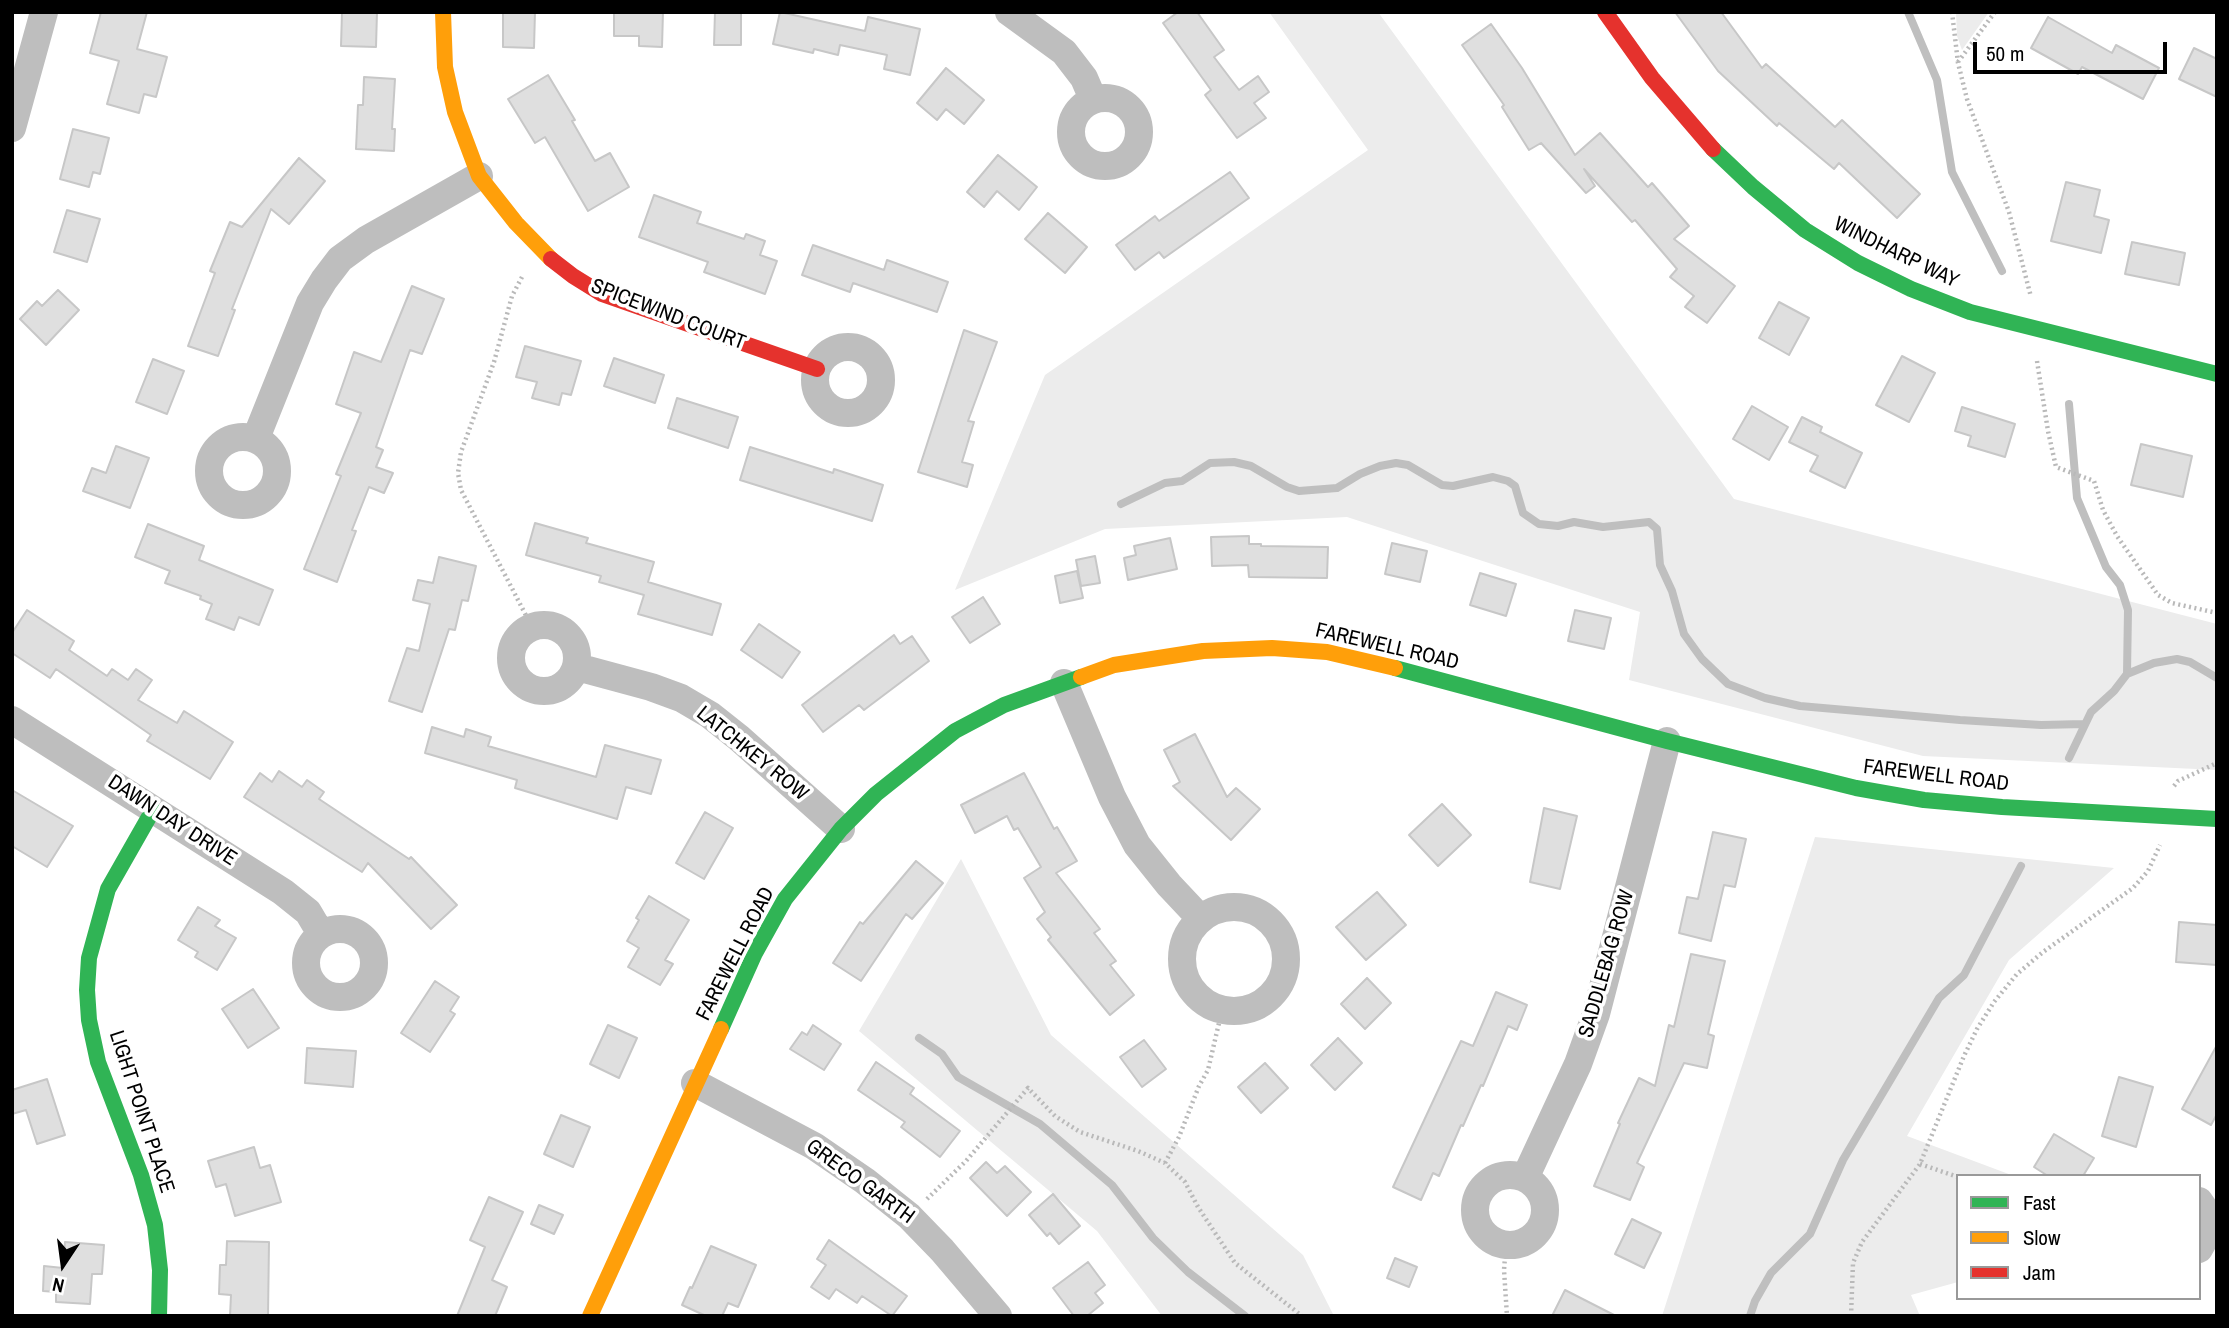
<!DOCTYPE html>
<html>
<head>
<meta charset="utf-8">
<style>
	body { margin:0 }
	#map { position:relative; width:2229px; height:1328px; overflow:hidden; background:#fff; font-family:"Archivo Narrow",sans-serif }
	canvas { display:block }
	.frame { position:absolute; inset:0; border:14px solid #000; pointer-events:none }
	.legend { position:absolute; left:1956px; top:1174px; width:245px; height:126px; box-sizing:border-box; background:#fff; border:2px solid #999; margin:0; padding:9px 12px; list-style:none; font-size:21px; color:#000 }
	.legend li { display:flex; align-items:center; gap:14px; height:35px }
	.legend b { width:35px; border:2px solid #999 }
	.north { position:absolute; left:28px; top:1230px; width:70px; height:70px; -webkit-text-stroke:5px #fff; paint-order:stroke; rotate:193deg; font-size:19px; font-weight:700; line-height:28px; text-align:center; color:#000 }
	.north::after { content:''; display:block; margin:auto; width:24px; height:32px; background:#000; clip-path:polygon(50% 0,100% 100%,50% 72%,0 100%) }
	.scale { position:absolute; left:1973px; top:42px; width:194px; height:32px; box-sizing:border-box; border:4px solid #000; border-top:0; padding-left:9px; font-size:21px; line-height:24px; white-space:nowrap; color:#000; -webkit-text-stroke:5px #fff; paint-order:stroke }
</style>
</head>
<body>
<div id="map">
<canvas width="2229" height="1328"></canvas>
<div class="frame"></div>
<ul class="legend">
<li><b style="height:9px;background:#30b455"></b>Fast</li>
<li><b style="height:9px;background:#ff9f0a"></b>Slow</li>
<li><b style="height:9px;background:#e5322d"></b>Jam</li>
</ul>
<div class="north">N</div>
<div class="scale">50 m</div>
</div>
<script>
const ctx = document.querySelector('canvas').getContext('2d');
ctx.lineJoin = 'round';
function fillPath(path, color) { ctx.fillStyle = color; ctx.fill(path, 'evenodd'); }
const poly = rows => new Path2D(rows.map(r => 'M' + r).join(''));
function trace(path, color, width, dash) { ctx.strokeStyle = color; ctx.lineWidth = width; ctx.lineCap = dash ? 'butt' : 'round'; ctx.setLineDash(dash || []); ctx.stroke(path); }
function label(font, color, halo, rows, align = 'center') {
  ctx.font = font + ' "Archivo Narrow",sans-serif'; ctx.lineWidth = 7; ctx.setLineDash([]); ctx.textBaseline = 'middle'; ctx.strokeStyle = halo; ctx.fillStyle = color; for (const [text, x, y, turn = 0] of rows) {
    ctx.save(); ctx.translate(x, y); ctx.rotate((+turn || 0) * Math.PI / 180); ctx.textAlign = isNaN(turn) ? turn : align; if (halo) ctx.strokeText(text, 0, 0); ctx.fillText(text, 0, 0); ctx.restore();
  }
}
fillPath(poly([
	[1269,12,1378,12,1734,499,2217,624,2217,770,1923,756,1629,680,1640,612,1347,517,1105,529,955,590,1045,375,1368,150],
	[1956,12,1989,12,1962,50,1957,36],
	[1815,837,2114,868,2009,960,1907,1136,2014,1176,1958,1176,1958,1282,1911,1295,1920,1316,1662,1316],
	[961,859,1051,1035,1303,1255,1334,1316,1162,1316,1097,1231,859,1031]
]), '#ececec');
trace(poly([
	[1908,12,1937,80,1952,172,2002,271],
	[2069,404,2077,498,2106,567,2120,585,2128,610,2127,674],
	[1121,504,1165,483,1182,481,1210,463,1234,462,1251,466,1287,487,1299,491,1337,488,1360,474,1380,466,1396,463,1408,465,1442,485,1453,486,1493,477,1508,481,1515,486,1523,513,1539,524,1558,526,1574,522,1603,527,1649,522,1657,529,1660,565,1672,591,1684,634,1702,659,1728,684,1765,698,1800,706,1960,720,2041,725,2084,724],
	[2069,758,2091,712,2114,691,2127,674,2154,663,2177,659,2190,662,2217,678],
	[919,1038,942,1054,958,1077,1040,1124,1112,1185,1153,1238,1188,1272,1245,1316],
	[1750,1316,1755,1301,1771,1273,1810,1234,1843,1160,1939,998,1964,975,2021,866]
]), '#bfbfbf', 8);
const building = poly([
	[101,12,147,12,137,49,167,57,156,97,144,94,139,113,107,104,119,61,90,53,101,12],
	[342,12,377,12,376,47,341,46,342,12],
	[503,12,535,12,534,48,503,47,503,12],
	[614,12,663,12,662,47,639,46,639,36,614,36,614,12],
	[715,12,741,12,741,45,714,45,715,12],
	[780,12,865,31,868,17,920,29,910,75,884,69,887,55,840,45,838,55,814,49,813,53,773,44,780,12],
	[1178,12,1197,12,1224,50,1214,57,1239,90,1258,76,1269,92,1254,103,1266,118,1237,138,1205,95,1211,90,1163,23,1178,12],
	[1675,12,1721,12,1762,68,1766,64,1835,127,1842,120,1920,194,1897,218,1839,163,1834,169,1779,123,1777,126,1718,71,1675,12],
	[2048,17,2112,53,2116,45,2159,68,2143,99,2082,67,2078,74,2031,48,2048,17],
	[1491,24,1522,68,1575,155,1600,133,1648,187,1652,183,1689,226,1674,239,1735,286,1707,323,1685,307,1694,296,1670,277,1677,269,1635,220,1632,222,1584,169,1595,186,1586,193,1541,143,1529,150,1502,107,1504,105,1462,45,1491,24],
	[2194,48,2217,59,2217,97,2179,79,2194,48],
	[946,68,984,100,964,124,946,109,937,120,917,103,946,68],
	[548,75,575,120,572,121,595,161,610,153,629,187,588,211,545,137,535,143,508,99,548,75],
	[364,77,395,79,392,129,395,129,394,151,356,149,358,105,363,105,364,77],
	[73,129,109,138,100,174,93,172,89,187,60,179,73,129],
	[998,155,1037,187,1019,210,997,191,984,207,967,192,998,155],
	[299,158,325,181,289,224,271,209,232,309,235,310,218,356,188,346,215,273,210,271,230,222,242,227,299,158],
	[1230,172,1249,198,1164,258,1159,252,1135,270,1116,245,1155,216,1159,221,1230,172],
	[2066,182,2100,190,2094,216,2109,220,2101,253,2051,241,2066,182],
	[654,195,701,212,697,223,744,239,746,234,765,241,760,255,777,261,765,294,704,272,708,262,639,237,654,195],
	[67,210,100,219,87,262,54,252,67,210],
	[1048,213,1087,247,1065,273,1025,239,1048,213],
	[2132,242,2185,253,2179,285,2125,274,2132,242],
	[813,245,884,270,887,260,948,282,937,312,853,283,850,292,802,275,813,245],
	[412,286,444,299,422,354,410,350,376,447,383,450,376,467,393,473,384,493,369,487,352,530,356,531,337,582,304,569,341,476,336,474,361,413,336,404,354,352,381,362,412,286],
	[58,290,79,310,46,345,20,319,37,301,42,306,58,290],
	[1779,302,1809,318,1789,355,1759,338,1779,302],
	[964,330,997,342,968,421,974,422,962,462,973,465,967,487,918,472,964,330],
	[525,346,581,361,571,395,562,393,559,405,532,398,537,382,516,377,525,346],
	[1902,356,1935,373,1909,422,1876,405,1902,356],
	[614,358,664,375,655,403,604,386,614,358],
	[153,359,184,371,167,414,136,402,153,359],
	[677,398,738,417,728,448,668,428,677,398],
	[1752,406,1788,427,1769,460,1733,439,1752,406],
	[1962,407,2015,424,2005,457,1968,446,1971,436,1955,431,1962,407],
	[1802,417,1822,427,1820,432,1862,453,1845,488,1810,471,1818,456,1789,442,1802,417],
	[2141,444,2192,456,2183,497,2131,485,2141,444],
	[116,446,149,458,130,508,83,491,92,468,106,473,116,446],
	[750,447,833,473,834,469,883,485,872,521,740,480,750,447],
	[535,523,588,538,586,543,654,562,648,582,721,604,712,635,638,614,644,595,599,582,601,576,526,555,535,523],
	[148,524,204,546,199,560,273,590,259,625,239,617,234,630,206,619,212,604,200,599,201,596,165,583,170,571,135,557,148,524],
	[1249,536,1249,544,1261,544,1261,546,1328,547,1327,578,1249,577,1248,565,1212,566,1211,537,1249,536],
	[1170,538,1177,569,1128,580,1124,558,1136,555,1134,546,1170,538],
	[1392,543,1427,551,1420,582,1385,574,1392,543],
	[1095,556,1100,583,1081,586,1076,560,1095,556],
	[439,557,476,566,468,601,462,600,455,630,449,629,422,712,389,701,407,648,419,651,430,604,413,600,418,580,433,583,439,557],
	[1077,571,1083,598,1060,603,1055,576,1077,571],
	[1480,573,1516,584,1506,616,1470,605,1480,573],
	[983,597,1000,624,970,643,952,617,983,597],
	[27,610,74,641,69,650,107,676,112,669,128,680,136,669,152,680,138,700,177,723,184,711,233,742,210,779,147,741,151,735,56,669,50,678,12,653,12,633,27,610],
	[1575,610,1611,618,1604,649,1568,641,1575,610],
	[759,624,800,652,782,678,741,650,759,624],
	[894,635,900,644,912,636,929,661,864,710,859,705,823,732,802,705,894,635],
	[432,727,464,737,466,729,491,737,488,746,596,777,605,745,661,760,651,794,626,787,617,819,515,788,517,780,425,753,432,727],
	[1195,734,1227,797,1236,788,1260,809,1231,840,1173,786,1180,782,1164,750,1195,734],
	[279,771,302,787,307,780,324,792,319,799,409,859,411,857,457,905,431,929,368,863,362,872,244,797,260,773,272,782,279,771],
	[1024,773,1054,829,1057,827,1077,861,1056,873,1100,929,1094,933,1116,961,1110,965,1134,995,1110,1015,1048,940,1051,937,1037,919,1045,912,1024,878,1041,867,1018,828,1014,830,1007,816,975,833,961,805,1024,773],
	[12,790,73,826,47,867,12,846,12,790],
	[1442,804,1471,835,1438,866,1409,835,1442,804],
	[1544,808,1577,816,1560,889,1530,882,1544,808],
	[705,812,733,828,704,879,676,863,705,812],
	[1713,832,1746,839,1735,887,1724,885,1711,941,1679,933,1687,897,1698,899,1713,832],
	[916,861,943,883,912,919,906,914,861,981,833,963,860,922,863,924,916,861],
	[1377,892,1406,925,1366,960,1336,927,1377,892],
	[649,896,689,920,665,960,673,964,660,985,628,967,639,948,627,941,639,920,636,918,649,896],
	[198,907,220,920,215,926,236,938,217,970,195,957,198,952,178,940,198,907],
	[2179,922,2217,925,2217,965,2176,962,2179,922],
	[1691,954,1725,961,1708,1034,1714,1036,1707,1068,1684,1063,1637,1163,1644,1167,1630,1200,1594,1186,1620,1124,1618,1123,1639,1078,1655,1086,1669,1025,1674,1027,1691,954],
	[1367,978,1391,1003,1365,1029,1341,1004,1367,978],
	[435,981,459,997,450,1011,455,1014,430,1052,401,1033,435,981],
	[253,989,279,1028,248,1048,222,1009,253,989],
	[1496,992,1527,1005,1517,1030,1508,1026,1483,1086,1481,1085,1463,1126,1461,1125,1439,1176,1433,1173,1421,1200,1393,1187,1461,1041,1473,1046,1496,992],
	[608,1025,637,1038,619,1078,590,1064,608,1025],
	[813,1025,841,1044,824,1070,790,1049,802,1032,807,1035,813,1025],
	[1338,1038,1362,1063,1335,1090,1311,1065,1338,1038],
	[1144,1040,1166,1069,1142,1087,1120,1057,1144,1040],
	[2217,1045,2217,1114,2211,1125,2182,1109,2217,1045],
	[307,1048,356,1051,353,1087,305,1083,307,1048],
	[876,1062,914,1088,910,1094,960,1131,940,1157,901,1127,905,1122,858,1090,876,1062],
	[1265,1063,1288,1088,1261,1113,1238,1087,1265,1063],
	[2119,1077,2153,1087,2136,1147,2102,1136,2119,1077],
	[47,1079,65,1135,37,1144,26,1110,12,1114,12,1090,47,1079],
	[561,1115,590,1127,573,1167,544,1154,561,1115],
	[2054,1134,2094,1158,2083,1176,2048,1176,2034,1167,2054,1134],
	[254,1147,260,1168,270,1165,281,1202,235,1216,226,1184,216,1187,208,1161,254,1147],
	[986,1162,997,1173,1005,1166,1031,1192,1007,1216,970,1178,986,1162],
	[1053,1194,1080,1226,1059,1244,1050,1233,1047,1236,1029,1215,1053,1194],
	[489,1197,523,1212,492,1280,507,1287,495,1316,457,1316,485,1247,470,1240,489,1197],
	[539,1205,563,1215,554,1234,531,1224,539,1205],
	[1632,1219,1661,1233,1644,1268,1615,1254,1632,1219],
	[829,1240,907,1296,892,1316,862,1296,857,1303,836,1289,829,1299,811,1287,826,1265,817,1259,829,1240],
	[227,1241,269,1242,268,1316,230,1316,231,1295,219,1294,220,1265,226,1265,227,1241],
	[65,1242,104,1245,102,1274,92,1274,90,1304,56,1302,56,1292,43,1291,44,1266,63,1268,65,1242],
	[711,1246,756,1265,738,1307,728,1303,722,1316,706,1316,682,1305,690,1287,692,1288,711,1246],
	[1395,1258,1417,1267,1409,1287,1387,1278,1395,1258],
	[1088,1262,1105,1285,1095,1293,1103,1303,1087,1316,1074,1316,1053,1288,1088,1262],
	[1565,1290,1616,1316,1552,1316,1565,1290]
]);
fillPath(building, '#dfdfdf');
trace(building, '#c7c7c7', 2);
trace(poly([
	[1952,12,1958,63,1967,99,2009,212,2031,297],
	[1958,62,1995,12],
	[522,277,512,296,494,362,461,452,458,473,461,490,532,627],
	[2037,361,2048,431,2056,467,2094,481,2103,510,2117,536,2158,595,2172,603,2217,613],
	[2174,786,2178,781,2217,763],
	[1165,1163,1179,1137,1199,1086,1208,1070,1222,1010],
	[1920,1164,1958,1177],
	[927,1199,966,1161,1028,1088,1055,1116,1080,1132,1138,1151,1165,1163,1185,1182,1198,1207,1235,1263,1302,1316],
	[1506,1245,1504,1270,1507,1316],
	[1851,1316,1853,1263,1862,1242,1920,1164,1964,1056,1977,1029,1994,1002,2017,974,2043,952,2133,888,2148,871,2160,845]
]), '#b9b9b9', 4.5, [2, 3.5]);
trace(poly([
	[1009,12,1064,52,1084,78,1093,99],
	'1071 132a34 34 0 1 1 68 0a34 34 0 1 1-68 0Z',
	[12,128,44,12],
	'815 380a33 33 0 1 1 66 0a33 33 0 1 1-66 0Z',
	'209 471a34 34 0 1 1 68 0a34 34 0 1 1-68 0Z',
	[256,438,310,303,324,280,340,259,366,240,479,176],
	'511 658a33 33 0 1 1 66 0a33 33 0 1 1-66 0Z',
	[577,667,651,687,681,698,710,715,739,738,841,829],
	[1064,683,1112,797,1137,845,1169,885,1200,918],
	[12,720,283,892,308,912,321,934],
	'1182 959a52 52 0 1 1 104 0a52 52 0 1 1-104 0Z',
	'306 963a34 34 0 1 1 68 0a34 34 0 1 1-68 0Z',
	[695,1083,814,1146,865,1181,909,1216,942,1250,998,1316],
	'1475 1210a35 35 0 1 1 70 0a35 35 0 1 1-70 0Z',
	[1525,1178,1578,1064,1596,1014,1667,741],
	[2199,1201,2206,1211,2209,1222,2208,1233,2199,1249]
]), '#bebebe', 28);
trace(poly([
	[1713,149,1753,187,1805,230,1858,263,1911,289,1970,312,2217,374],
	[1395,668,1667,741,1856,788,1924,800,2002,807,2217,819],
	[153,810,108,889,89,958,87,990,89,1020,98,1062,141,1175,155,1225,160,1270,159,1316],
	[721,1029,755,953,785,899,841,829,876,794,955,731,1004,705,1081,677]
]), '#30b455', 16);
trace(poly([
	[443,12,445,67,455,112,479,176,516,223,551,259],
	[1081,677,1114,665,1203,651,1272,648,1327,652,1395,668],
	[590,1316,721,1029]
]), '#ff9f0a', 16);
trace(poly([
	[1605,12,1652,78,1713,149],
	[551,259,573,276,602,294,817,369]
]), '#e5322d', 16);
label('21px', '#000', '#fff', [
	["WINDHARP WAY",1896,253,26],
	["SPICEWIND COURT",668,315,21],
	["FAREWELL ROAD",1387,647,13],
	["LATCHKEY ROW",752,754,39],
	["FAREWELL ROAD",1936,776,7],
	["DAWN DAY DRIVE",172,821,33],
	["FAREWELL ROAD",736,954,-63],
	["SADDLEBAG ROW",1607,964,-74],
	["LIGHT POINT PLACE",141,1112,72],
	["GRECO GARTH",860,1182,36]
]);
</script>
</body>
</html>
